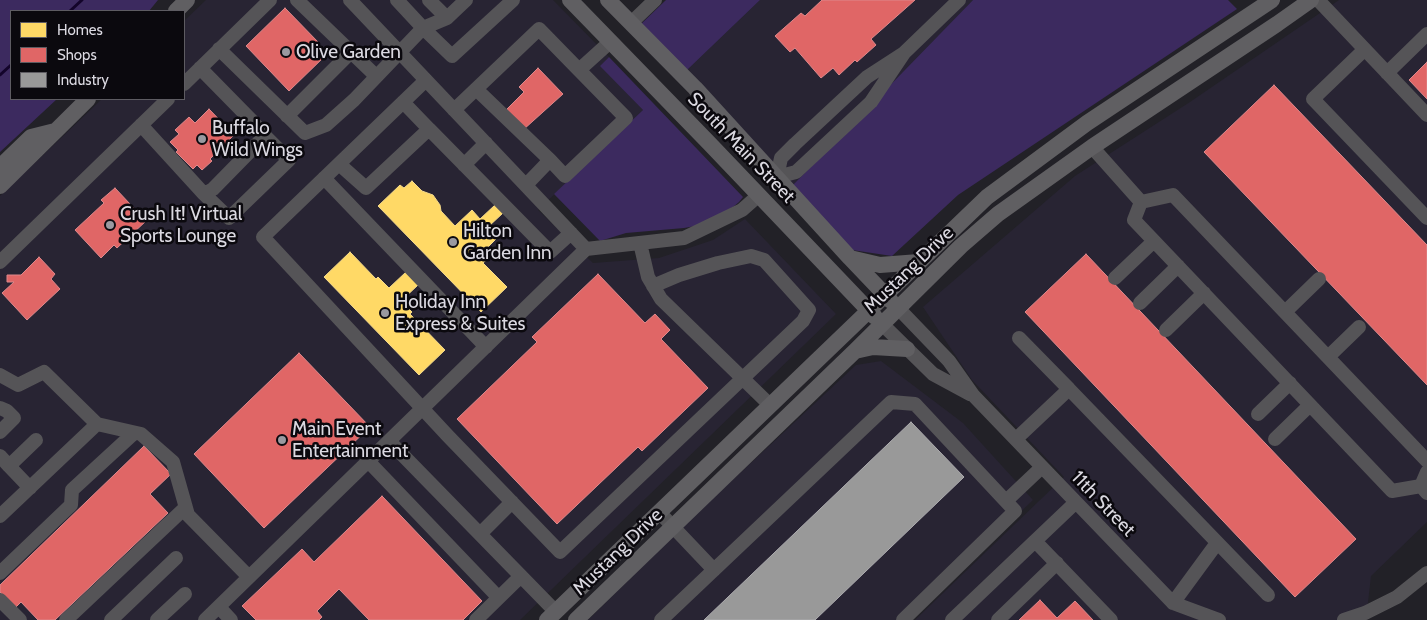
<!DOCTYPE html>
<html>
<head>
<meta charset="utf-8">
<style>
	body { margin:0 }
	#map { position:relative; width:1427px; height:620px; overflow:hidden; background:#222127; font-family:Cabin,sans-serif }
	canvas { display:block }
	.legend { position:absolute; left:10px; top:10px; width:175px; height:90px; box-sizing:border-box; background:#0b090e; border:1px solid #5e5c62; margin:0; padding:6px 9px; list-style:none; font-size:15px; color:#dbd9e1 }
	.legend li { display:flex; align-items:center; gap:10px; height:25px }
	.legend b { width:25px; border:1px solid #5e5c62 }
</style>
</head>
<body>
<div id="map">
<canvas width="1427" height="620"></canvas>
<ul class="legend">
<li><b style="height:14px;background:#ffd966"></b>Homes</li>
<li><b style="height:14px;background:#e06666"></b>Shops</li>
<li><b style="height:14px;background:#999"></b>Industry</li>
</ul>
</div>
<script>
const ctx = document.querySelector('canvas').getContext('2d');
ctx.lineJoin = 'round';
function fillPath(path, color) { ctx.fillStyle = color; ctx.fill(path, 'evenodd'); }
const poly = rows => new Path2D(rows.map(r => 'M' + r).join(''));
function trace(path, color, width, dash) { ctx.strokeStyle = color; ctx.lineWidth = width; ctx.lineCap = dash ? 'butt' : 'round'; ctx.setLineDash(dash || []); ctx.stroke(path); }
function label(font, color, halo, rows, align = 'center') {
  ctx.font = font + ' Cabin,sans-serif'; ctx.lineWidth = 5; ctx.setLineDash([]); ctx.textBaseline = 'middle'; ctx.strokeStyle = halo; ctx.fillStyle = color; for (const [text, x, y, turn = 0] of rows) {
    ctx.save(); ctx.translate(x, y); ctx.rotate((+turn || 0) * Math.PI / 180); ctx.textAlign = isNaN(turn) ? turn : align; if (halo) ctx.strokeText(text, 0, 0); ctx.fillText(text, 0, 0); ctx.restore();
  }
}
fillPath(poly([
	[206,0,553,0,609,57,601,66,643,110,538,210,593,263,659,258,713,240,745,219,836,314,520,620,0,620,0,196,102,99,184,99,184,21],
	[760,0,973,0,793,185,686,71],
	[1339,0,1427,0,1427,522,1371,576,1366,620,915,620,1064,477,972,380,923,307,1075,176,1190,102],
	[881,361,963,423,1033,500,908,620,588,620,695,515,856,365]
]), '#282433');
fillPath(poly([
	[0,0,158,0,149,11,11,11,11,99,57,99,0,152],
	[666,0,760,0,686,71,641,24],
	[973,0,1228,0,1237,9,958,195,892,256,852,250,793,185],
	[609,57,743,197,739,202,733,207,701,225,684,228,626,233,600,241,554,194,643,110,600,66]
]), '#3c2a5f');
const homes = poly([
	[412,181,422,191,433,195,440,205,441,211,455,226,472,210,480,219,495,205,503,213,488,227,498,237,488,247,494,253,483,263,507,287,481,312,378,206,400,185,404,188,412,181],
	[350,252,376,279,378,277,389,288,406,272,418,285,401,301,412,312,410,314,445,350,419,375,324,277,350,252]
]);
fillPath(homes, '#ffd966');
trace(homes, '#f4d98b', 1);
const shops = poly([
	[822,0,915,0,871,39,876,45,857,62,855,60,839,75,833,68,821,78,795,48,790,52,775,36,801,13,805,16,822,0],
	[285,8,319,43,316,47,325,56,289,91,246,46,285,8],
	[1427,62,1427,99,1409,80,1427,62],
	[538,68,563,94,523,130,505,111,524,92,519,87,538,68],
	[1274,85,1427,245,1427,385,1204,152,1274,85],
	[209,109,234,135,210,159,212,161,202,170,197,165,193,169,176,152,178,150,170,142,179,134,175,130,189,117,195,123,209,109],
	[115,188,146,221,117,248,114,245,101,258,75,230,104,203,101,200,115,188],
	[1086,254,1356,539,1295,597,1025,312,1086,254],
	[39,257,55,274,51,279,60,289,27,320,2,293,14,282,7,282,7,275,21,275,39,257],
	[598,274,645,323,655,314,670,330,661,339,708,388,642,451,638,447,557,524,457,419,537,342,532,337,598,274],
	[299,353,370,427,264,528,194,454,299,353],
	[144,446,171,474,150,494,168,513,55,620,38,620,21,602,15,608,0,592,0,585,144,446],
	[382,496,482,601,463,620,369,620,339,589,317,611,322,617,319,620,256,620,242,606,302,549,314,562,382,496],
	[1040,600,1057,618,1075,601,1093,620,1019,620,1040,600]
]);
fillPath(shops, '#e06666');
trace(shops, '#de888b', 1);
const industry = poly([
	[911,422,964,477,815,620,704,620,911,422]
]);
fillPath(industry, '#999');
trace(industry, '#adacaf', 1);
trace(poly([
	[70,11,82,0],
	[0,75,11,65]
]), '#13042a', 3);
trace(poly([
	[297,0,376,76],
	[350,0,586,249],
	[397,0,423,28,447,18],
	[429,0,447,18,466,0],
	[1318,0,1427,115],
	[631,23,655,0],
	[219,49,305,133,326,125,354,100,423,28,452,56,513,0],
	[1364,50,1313,99,1427,218],
	[904,53,871,102,796,172,777,177,781,158,795,144,867,77,904,53,959,0],
	[1387,73,1427,34],
	[426,80,263,237,448,436,560,552,803,321,809,310,764,260,751,256,718,263,679,275,653,286],
	[184,84,270,0],
	[476,89,550,160],
	[403,102,429,129],
	[454,110,539,29,579,70,610,42],
	[287,116,351,52],
	[141,125,204,194,213,189,263,138,261,132,254,123,200,68],
	[1092,147,1141,202,1134,220,1392,491,1421,486,1427,493],
	[339,164,366,188,429,129,550,252,571,233],
	[464,165,486,143],
	[324,178,486,347],
	[526,185,550,160,565,176,626,118,579,70],
	[204,194,229,218,289,160,261,132],
	[1141,202,1173,195,1427,461],
	[640,243,648,277,661,299,770,405],
	[0,262,168,99],
	[1115,278,1154,241],
	[1140,303,1178,266],
	[898,308,949,361,973,395,1173,603,1219,620],
	[1285,312,1319,279],
	[882,324,933,374,970,394],
	[1166,330,1204,293],
	[1328,357,1359,327],
	[0,375,18,385,44,372,97,424,141,434,173,462,188,515,249,577],
	[1069,389,1268,595],
	[0,408,7,411,14,418,0,432],
	[1258,414,1290,383],
	[1016,439,1069,389,1019,338],
	[1275,439,1310,405],
	[389,441,556,612],
	[0,456,9,466],
	[368,461,498,597],
	[1421,486,1427,472],
	[30,488,9,466,36,440],
	[1006,501,1042,467],
	[659,512,714,570],
	[0,516,97,424],
	[480,534,512,502],
	[1035,541,1111,620],
	[0,573,71,505,72,490,134,433],
	[0,600,20,620],
	[1173,603,1217,543],
	[219,607,231,620],
	[66,620,186,507],
	[111,620,176,558],
	[157,620,185,594],
	[205,620,586,249,684,238,742,210,759,195],
	[476,620,521,576],
	[661,620,891,402,915,404,1015,511,903,620],
	[952,620,1075,503],
	[998,620,1057,563],
	[1344,620,1365,613,1397,597,1427,573]
]), '#555457', 14);
trace(poly([
	[570,0,709,143,875,317],
	[608,0,695,88,850,258,891,301],
	[176,11,187,0],
	[0,167,31,137,55,131],
	[0,186,88,99],
	[850,258,880,265,919,262],
	[855,351,873,347,907,349],
	[547,620,987,197,1087,123,1272,0],
	[576,620,855,351,961,246,998,214,1092,147,1277,24,1311,0]
]), '#605f62', 16);
for (const [x, y, r, color] of [
	[286,52,5,"#9a99a0"],
	[202,139,5,"#9a99a0"],
	[110,225,5,"#9a99a0"],
	[453,242,5,"#9a99a0"],
	[385,313,5,"#9a99a0"],
	[282,440,5,"#9a99a0"]
]) { const dot = new Path2D(); dot.arc(x, y, r, 0, 2 * Math.PI); ctx.fillStyle = color; ctx.fill(dot); trace(dot, '#0b090e', 2); }
label('19px', '#dbd9e1', '#0b090e', [
	["Olive Garden",296,52],
	["Buffalo",212,128],
	["Wild Wings",212,150],
	["Crush It! Virtual",120,214],
	["Sports Lounge",120,236],
	["Hilton",463,231],
	["Garden Inn",463,253],
	["Holiday Inn",395,302],
	["Express & Suites",395,324],
	["Main Event",292,429],
	["Entertainment",292,451]
], 'left');
label('19px', '#dbd9e1', '#0b090e', [
	["South Main Street",741,148,46],
	["Mustang Drive",909,270,-44],
	["11th Street",1103,504,46],
	["Mustang Drive",618,552,-44]
]);
</script>
</body>
</html>
